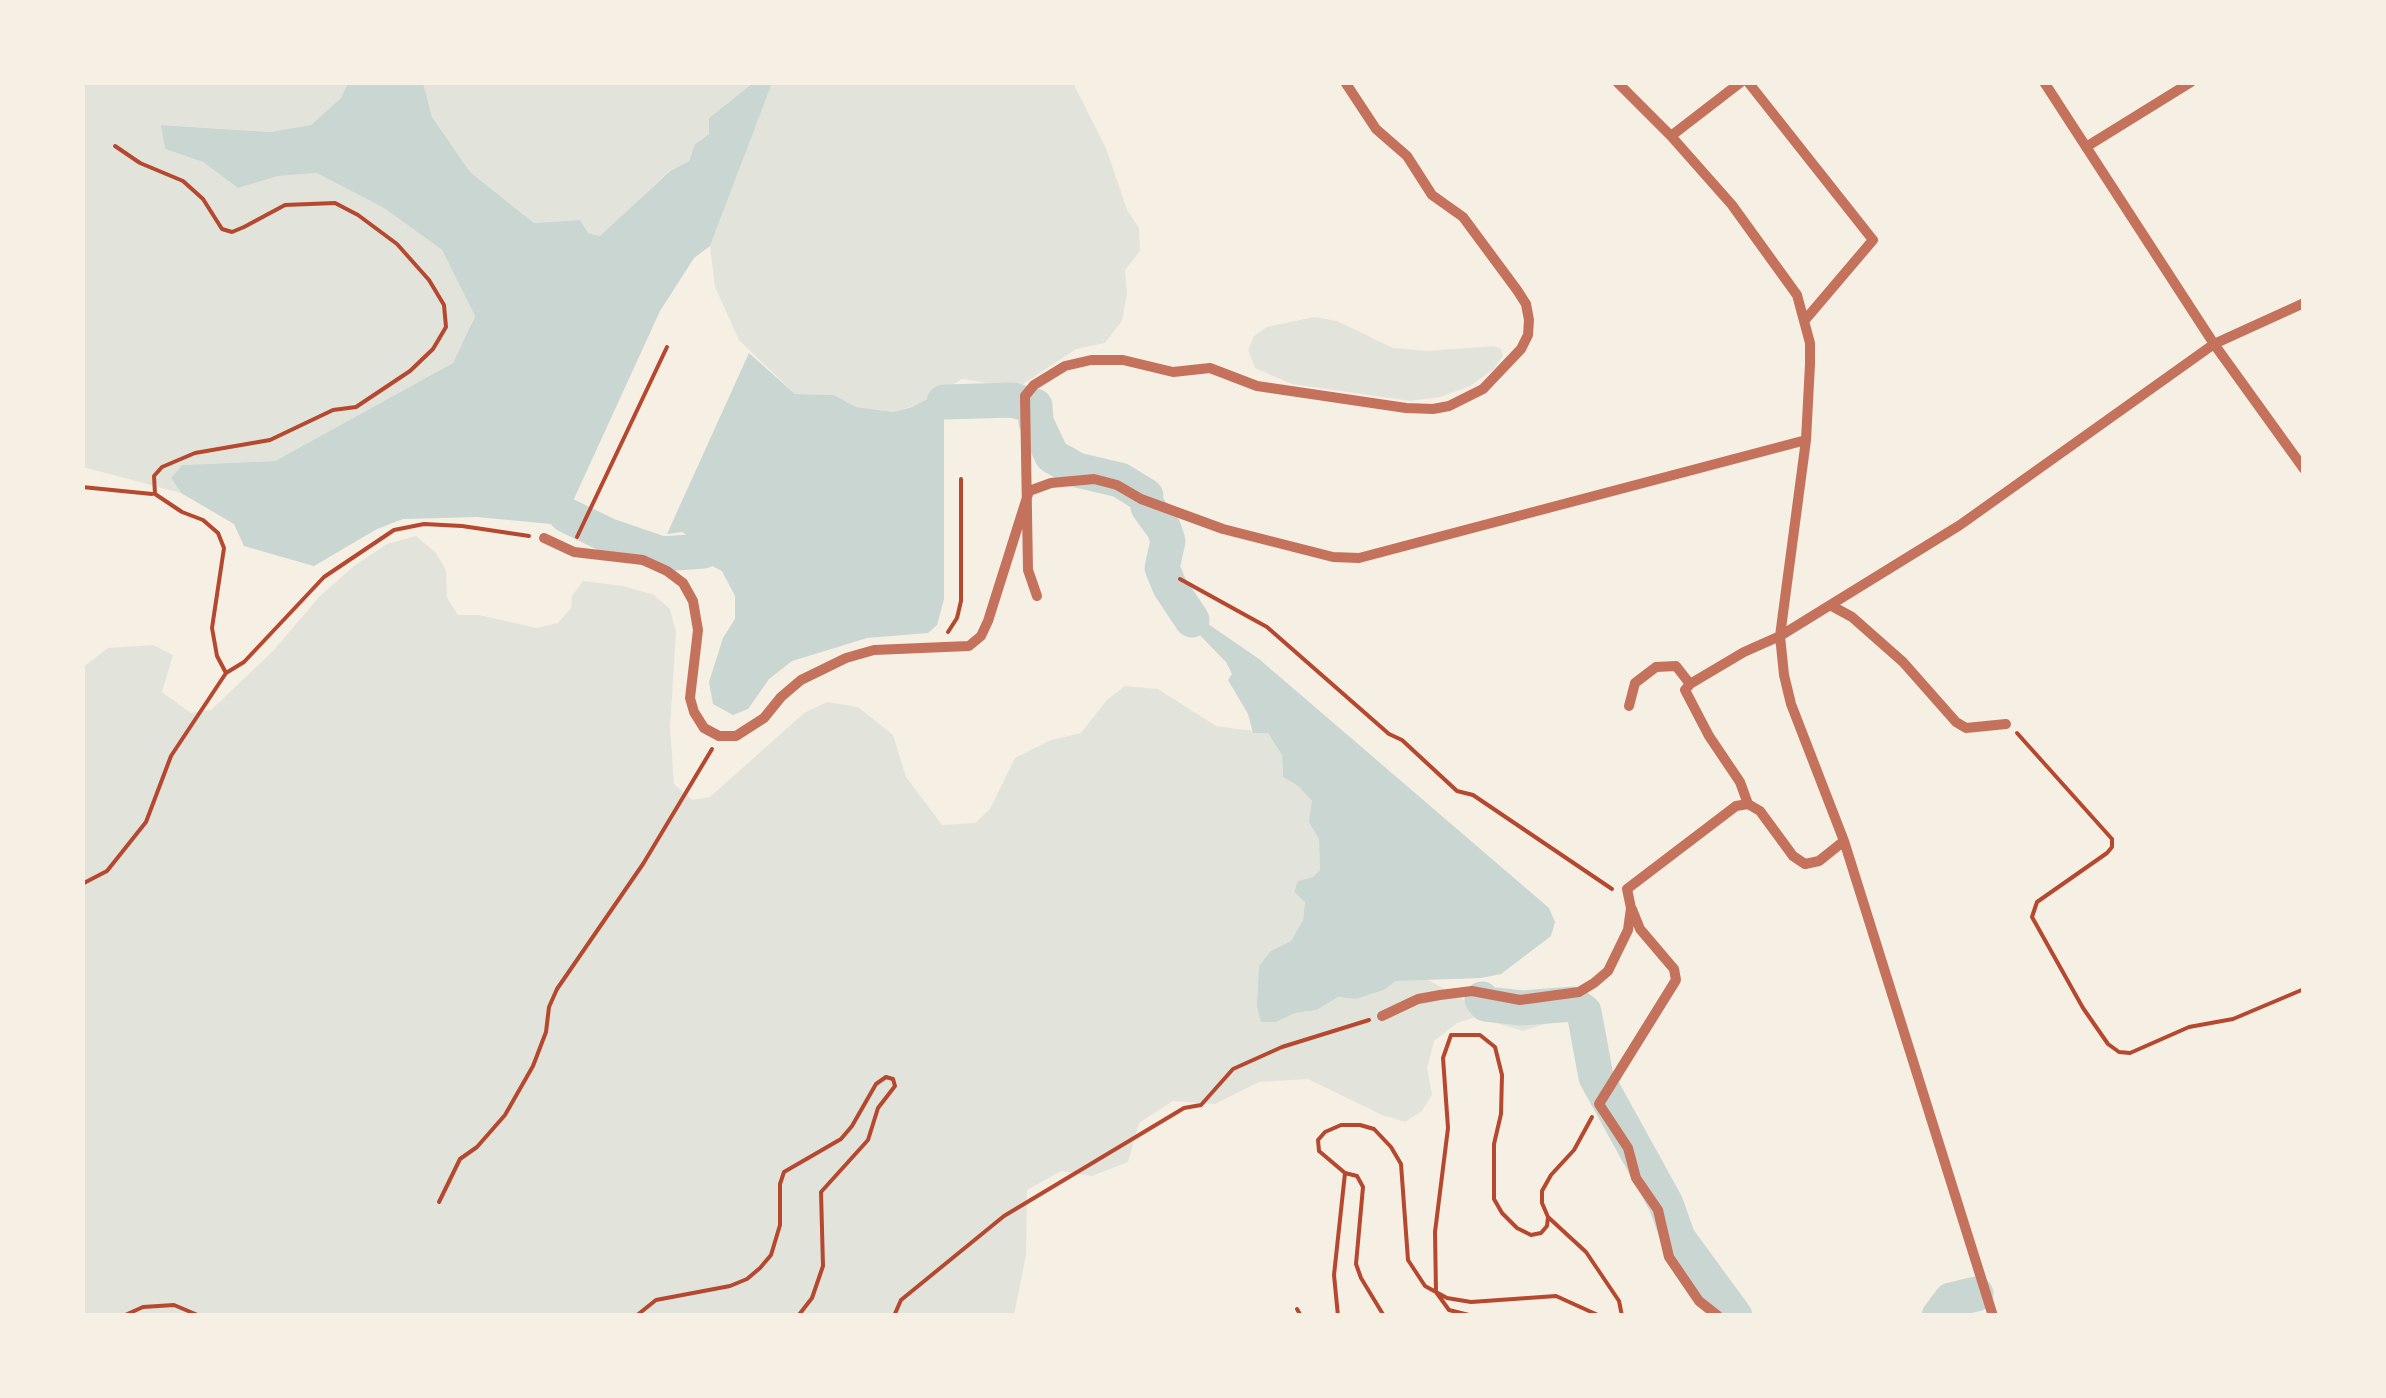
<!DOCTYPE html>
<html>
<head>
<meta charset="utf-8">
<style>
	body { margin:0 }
	#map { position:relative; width:2386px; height:1398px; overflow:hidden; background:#f6efe4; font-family:"Libre Baskerville",serif }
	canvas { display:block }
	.frame { position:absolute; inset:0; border:85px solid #f6efe4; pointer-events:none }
</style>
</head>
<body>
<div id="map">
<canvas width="2386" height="1398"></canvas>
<div class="frame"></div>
</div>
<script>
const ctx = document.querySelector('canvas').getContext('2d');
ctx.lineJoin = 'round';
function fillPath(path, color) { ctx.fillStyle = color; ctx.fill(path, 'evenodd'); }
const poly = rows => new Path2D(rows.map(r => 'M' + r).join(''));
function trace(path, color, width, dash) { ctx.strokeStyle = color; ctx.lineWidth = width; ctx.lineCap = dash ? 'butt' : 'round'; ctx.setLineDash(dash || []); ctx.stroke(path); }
fillPath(poly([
	[772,82,1073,83,1106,148,1127,210,1139,228,1140,251,1125,270,1127,293,1122,321,1105,343,1076,349,1017,388,962,379,926,402,894,412,856,407,834,395,795,394,739,340,715,287,710,246],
	[82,83,348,83,341,98,311,125,270,132,162,125,165,149,203,162,238,188,278,176,318,173,384,208,442,250,475,315,453,363,275,461,182,465,171,478,181,493,83,467],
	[423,83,753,83,709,118,709,134,695,144,689,161,669,171,601,236,588,233,579,220,534,223,470,172,432,117],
	[1314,317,1337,321,1393,348,1428,351,1494,346,1501,349,1503,356,1494,369,1470,386,1440,397,1410,401,1292,384,1255,368,1248,350,1254,336,1267,327],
	[416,536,436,553,446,570,447,598,458,615,479,615,537,628,558,623,571,608,572,596,583,581,623,586,654,595,670,609,676,632,670,727,674,784,692,800,710,797,804,713,827,702,858,707,893,735,906,777,942,825,975,823,990,809,1015,758,1051,740,1081,733,1106,701,1125,686,1158,689,1216,726,1268,733,1282,755,1283,777,1298,786,1312,801,1310,822,1319,839,1320,870,1313,877,1298,882,1294,892,1305,902,1303,920,1291,941,1271,951,1276,1022,1295,1013,1317,1010,1338,997,1356,999,1384,990,1396,981,1427,979,1462,999,1488,1009,1543,1011,1545,1024,1523,1031,1476,1017,1457,1023,1434,1041,1427,1068,1432,1094,1422,1111,1405,1122,1382,1115,1308,1079,1259,1082,1215,1104,1173,1101,1139,1123,1128,1162,1092,1176,1061,1171,1027,1190,1026,1255,1014,1315,83,1315,82,668,108,648,153,645,173,655,162,692,191,713,211,710,273,651,320,596,354,566,387,544]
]), '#e2e4dc');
fillPath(poly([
	[348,83,423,83,432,117,470,172,534,223,580,220,588,233,600,236,670,171,689,161,695,144,709,134,709,118,753,83,772,83,710,246,694,258,660,311,562,525,477,517,403,519,377,529,314,566,244,546,234,524,181,493,171,478,182,465,275,461,453,363,475,316,442,250,384,208,317,173,278,176,238,188,203,162,165,149,161,125,270,132,311,125,341,98],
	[749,353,795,394,834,395,856,407,894,412,912,407,938,394,944,402,944,599,937,625,928,633,867,638,792,661,769,679,748,709,733,715,713,704,709,682,723,638,735,619,735,596,722,571,708,564,693,539,682,532,667,534],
	[1198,617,1259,659,1549,908,1555,922,1551,936,1501,974,1481,978,1396,981,1384,990,1356,999,1338,997,1317,1010,1295,1013,1276,1022,1261,1022,1257,1007,1259,966,1271,951,1291,941,1303,920,1305,902,1294,892,1298,881,1313,877,1320,870,1319,839,1309,822,1312,801,1298,786,1283,777,1282,755,1268,733,1253,733,1248,714,1228,680,1232,674,1226,662,1192,627,1192,620]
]), '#c9d6d2');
trace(poly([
	[944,402,1012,400,1035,406,1036,422,1052,456,1077,470,1120,480,1146,496],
	[1148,507,1164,529,1168,541,1162,568,1170,587,1192,620],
	[566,515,607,535,662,554,703,551],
	[1482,999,1486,1004,1522,1008,1573,1004,1584,1012,1596,1077,1666,1204,1678,1238,1735,1316],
	[1939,1316,1951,1300,1976,1294]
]), '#c9d6d2', 35);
trace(poly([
	[115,146,140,163,183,181,203,199,222,229,232,232,244,227,285,205,335,203,358,215,397,244,429,280,444,305,446,327,433,349,410,371,356,407,333,410,270,440,195,453,162,467,154,476,155,494,182,512,203,520,218,533,224,548,212,628,217,656,226,673],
	[82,487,152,494],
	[577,537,667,347],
	[1180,579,1267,627,1389,734,1402,740,1457,791,1473,795,1612,889],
	[948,632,957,618,961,601,961,479],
	[2017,733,2112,839,2112,847,2107,853,2037,902,2032,917,2083,1008,2108,1044,2119,1052,2130,1053,2189,1027,2233,1019,2304,989],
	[82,884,107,871,146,822,171,756,226,673,244,662,324,577,394,530,424,524,462,526,529,536],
	[1592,1117,1574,1150,1551,1175,1542,1191,1542,1203,1548,1217,1586,1252,1619,1301,1622,1316],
	[439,1202,460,1159,477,1147,505,1115,533,1066,546,1032,549,1007,557,989,643,864,712,749],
	[1297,1309,1301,1316],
	[123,1316,143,1307,174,1305,200,1316],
	[636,1316,656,1300,730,1286,747,1279,760,1268,771,1255,780,1225,780,1184,784,1172,841,1139,852,1126,876,1084,886,1077,893,1079,895,1086,878,1108,868,1140,821,1192,823,1266,812,1298,798,1316],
	[894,1316,901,1300,1004,1216,1184,1108,1201,1105,1233,1069,1282,1047,1369,1020],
	[1338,1316,1334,1275,1345,1173],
	[1384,1316,1361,1278,1356,1264,1363,1187,1357,1176,1345,1173,1319,1151,1318,1140,1325,1132,1341,1125,1360,1125,1374,1129,1391,1147,1401,1164,1408,1260,1425,1286,1447,1298,1471,1302,1556,1296,1600,1316],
	[1473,1316,1449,1310,1436,1292,1435,1232,1448,1128,1443,1058,1451,1035,1480,1035,1495,1047,1502,1075,1501,1114,1494,1144,1494,1199,1502,1213,1517,1228,1531,1235,1541,1233,1547,1226,1548,1217]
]), '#b5482f', 4);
trace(poly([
	[1617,82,1671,136,1732,205,1797,295,1810,343,1810,364,1806,440,1780,636,1784,675,1791,704,1844,841,1993,1316],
	[1748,82,1873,240,1805,320],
	[2044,82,2214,344,2304,469],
	[1671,136,1741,82],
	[2086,147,2191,82],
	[544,538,574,552,643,560,667,571,683,583,693,601,698,630,690,698,694,712,704,728,719,736,736,736,764,718,781,697,801,680,846,658,874,650,969,646,981,636,988,621,1029,491,1051,483,1094,479,1117,485,1141,499,1223,529,1333,557,1359,558,1806,440],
	[1037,596,1028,570,1025,396,1034,385,1065,366,1091,360,1123,360,1173,372,1210,368,1257,386,1406,408,1433,409,1449,406,1483,389,1521,349,1528,335,1529,320,1526,304,1517,290,1463,217,1432,195,1407,156,1376,129,1345,82],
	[1830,605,1852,617,1903,662,1956,722,1966,728,2006,724],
	[1629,706,1635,683,1656,667,1676,666,1690,684],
	[1748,804,1740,782,1709,736,1685,690,1690,684,1744,652,1780,636,1960,525,2214,344,2304,303],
	[1632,909,1640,929,1674,969,1676,980,1599,1104,1628,1148,1636,1178,1658,1210,1669,1257,1699,1301,1718,1316],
	[1382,1016,1418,999,1440,995,1472,991,1520,1000,1579,992,1594,983,1608,971,1628,930,1631,908,1627,889,1736,806,1748,804,1760,811,1793,856,1805,864,1819,861,1844,841]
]), '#c5725c', 10);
</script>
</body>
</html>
